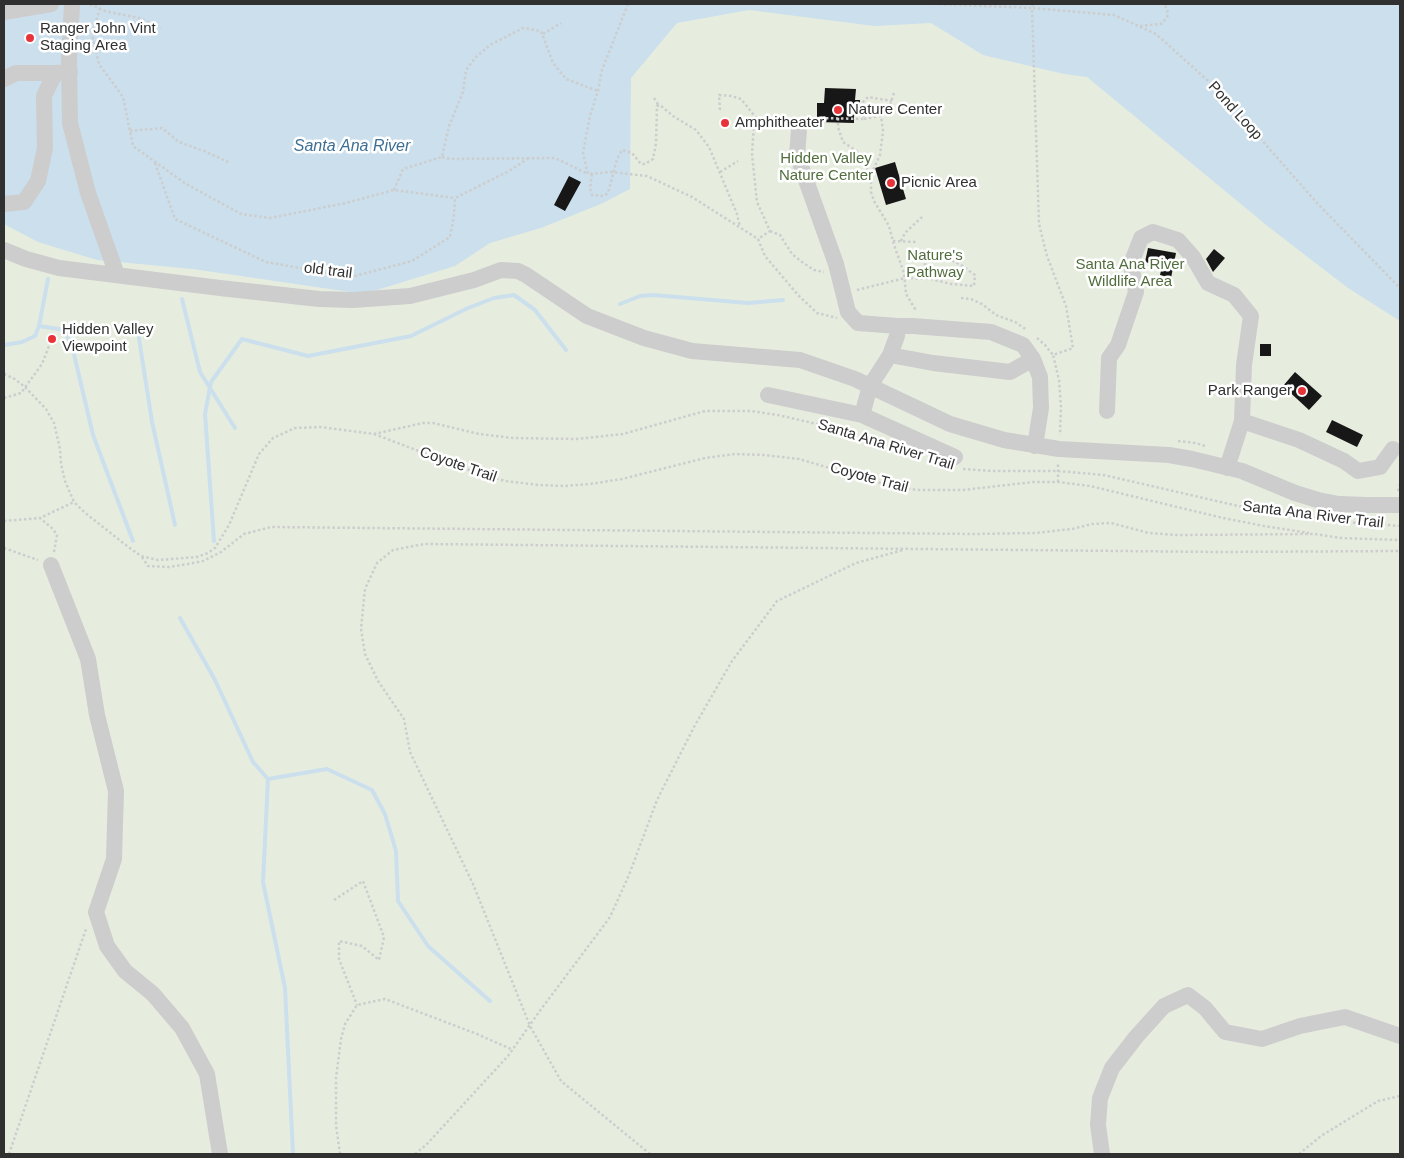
<!DOCTYPE html>
<html>
<head>
<meta charset="utf-8">
<style>
	body { margin:0 }
	#map { position:relative; width:1404px; height:1158px; overflow:hidden; background:#fff; font-family:Arial,sans-serif }
	canvas { display:block }
	.frame { position:absolute; inset:0; border:5px solid #303030; pointer-events:none }
</style>
</head>
<body>
<div id="map">
<canvas width="1404" height="1158"></canvas>
<div class="frame"></div>
</div>
<script>
const ctx = document.querySelector('canvas').getContext('2d');
ctx.lineJoin = 'round';
function fillPath(path, color) { ctx.fillStyle = color; ctx.fill(path, 'evenodd'); }
const poly = rows => new Path2D(rows.map(r => 'M' + r).join(''));
function trace(path, color, width, dash) { ctx.strokeStyle = color; ctx.lineWidth = width; ctx.lineCap = dash ? 'butt' : 'round'; ctx.setLineDash(dash || []); ctx.stroke(path); }
function label(font, color, halo, rows, align = 'center') {
  ctx.font = font + ' Arial,sans-serif'; ctx.lineWidth = 5; ctx.setLineDash([]); ctx.textBaseline = 'middle'; ctx.strokeStyle = halo; ctx.fillStyle = color; for (const [text, x, y, turn = 0] of rows) {
    ctx.save(); ctx.translate(x, y); ctx.rotate((+turn || 0) * Math.PI / 180); ctx.textAlign = isNaN(turn) ? turn : align; if (halo) ctx.strokeText(text, 0, 0); ctx.fillText(text, 0, 0); ctx.restore();
  }
}
fillPath(poly([
	[4,4,1400,4,1400,1154,4,1154]
]), '#e6eddf');
fillPath(poly([
	[4,4,1400,4,1400,321,1348,288,1270,228,1087,77,1064,74,983,55,931,23,874,26,749,10,677,23,631,78,630,189,601,204,541,228,490,243,455,266,364,294,193,269,97,260,38,242,4,224]
]), '#cbdfed');
trace(poly([
	[182,299,200,372,235,428],
	[620,304,640,296,653,295,748,303,783,300],
	[39,326,65,330,73,350,93,435,133,541],
	[138,332,152,422,175,525],
	[4,345,22,342,35,336,39,326,48,279],
	[214,541,205,414,211,382,242,339,308,356,411,336,468,308,494,298,514,295,535,310,566,350],
	[180,618,215,680,253,762,268,779,263,882,285,988,293,1154],
	[268,779,327,769,372,790,385,814,396,851,398,901,428,946,490,1001]
]), '#cbdfed', 4);
fillPath(poly([
	[825,88,856,89,855,100,860,100,859,116,854,116,854,123,817,122,817,103,824,103],
	[895,162,906,199,886,205,875,168],
	[569,176,581,182,565,211,554,205],
	[1148,248,1176,253,1171,278,1160,275,1162,266,1145,262],
	[1214,249,1225,258,1213,272,1206,259],
	[1260,344,1271,344,1271,356,1260,356],
	[1295,372,1322,396,1309,410,1283,386],
	[1332,420,1363,435,1357,447,1326,432]
]), '#171717');
trace(poly([
	[90,4,105,11,139,18,161,28],
	[628,4,602,70,598,91,590,116,583,153,588,174,611,172,647,176,692,197,758,239,765,256,798,295,817,313,837,318],
	[934,4,1032,8,1039,224,1047,256,1066,306,1073,348,1053,355,1059,380,1061,407,1060,435],
	[1033,4,1032,8,1114,15,1156,34,1216,88,1317,203,1400,288],
	[100,8,92,35,99,64,123,97,133,146,186,184,241,214,270,218,346,203,394,190,455,198],
	[1140,26,1161,24,1166,19,1168,15,1167,9,1164,4],
	[543,34,561,23],
	[894,93,889,108,881,116,883,131,880,155,871,175,871,192,874,201,889,226,894,245,904,273,906,294,915,309,914,312],
	[654,98,659,106],
	[720,110,719,95,731,96,741,99,757,119,788,121],
	[838,118,838,127,843,142,858,152,870,174],
	[757,119,754,125,752,154,757,202,770,231,758,239],
	[864,119,881,116],
	[810,125,814,125,818,118,864,119,862,103,868,97,892,101],
	[130,131,162,128,179,142,204,151,228,162],
	[442,157,450,159,555,158,588,174],
	[155,163,175,219,266,262,351,277,412,261,450,237,454,215,455,198,507,172,529,158],
	[720,172,738,161],
	[592,174,590,188,592,195,604,196,608,193,617,159,622,150,632,153,641,164,645,164,653,159,656,143,657,106,660,105,673,116,696,130,709,147,737,214,740,227],
	[394,190,403,169,442,157,449,126,463,92,466,70,476,57,490,45,523,28,541,31,553,63,566,79,598,91],
	[770,231,780,235,792,254,802,262,814,270,824,272],
	[893,241,916,242],
	[901,241,905,233,923,216],
	[857,290,905,278,931,279,951,284,974,286,975,275,961,265,943,256,927,257,921,279],
	[961,298,971,299,982,304,996,315,1015,322,1027,330],
	[1037,338,1045,345,1053,355],
	[4,374,13,378,25,387,46,409,54,423,60,449,61,464,65,481,74,502,84,512,127,546,141,556,158,560,197,557,208,553,215,548,229,525,259,454,273,438,295,428,320,427,374,434,423,423,433,423,479,434,513,438,577,439,623,434,705,411,751,411,778,415,843,430,921,458],
	[4,398,21,393,42,364,51,341],
	[374,434,474,472,505,481,539,485,564,486,590,484,622,479,705,458,735,454,764,455,799,459,887,485,917,490,963,490,1033,482,1058,482,1090,486,1223,518,1264,526,1309,533],
	[1178,441,1196,443,1205,446],
	[963,469,993,471,1058,471,1104,475,1251,509,1345,522,1400,526],
	[1058,482,1058,463],
	[1398,491,1400,484],
	[4,521,40,518],
	[1315,534,1341,538,1400,540],
	[4,548,38,560],
	[54,552,57,535,53,529,40,518,74,502],
	[142,557,148,566,169,567,188,564,203,561,221,552,244,534,271,527,974,534,1035,533,1072,529,1092,524,1111,523,1149,533,1176,535,1316,534],
	[334,900,363,881,384,937,379,960,362,946,339,941,339,959,357,1005],
	[9,1154,86,929],
	[340,1154,336,1125,336,1078,341,1039,345,1024,357,1005,385,999,477,1034,513,1050],
	[415,1154,426,1145,508,1056,539,1012,610,917,629,875,657,800,694,727,732,661,777,601,856,563,903,550],
	[650,1154,561,1081,530,1026,473,884,410,752,404,719,378,681,365,654,361,629,365,589,377,563,393,550,424,544,1220,552,1400,551],
	[1299,1154,1321,1136,1378,1101,1400,1096]
]), '#cdcdcd', 2.5, [2.5, 2.5]);
trace(poly([
	[72,4,69,61,70,123,88,193,117,275],
	[4,12,51,4],
	[4,79,16,73,55,73],
	[4,204,24,202,38,181,45,148,44,96,55,73,70,72],
	[4,250,26,259,59,268,220,288,319,299,353,300,410,296,474,280,501,270,518,271,526,275,587,316,644,338,692,351,800,360,855,379,950,424,1004,440,1059,449,1169,455,1192,459,1242,471,1295,493,1318,500,1339,504,1367,505,1400,505],
	[898,326,913,326,991,332,1023,345,1033,359,1040,377,1041,408,1035,446],
	[890,355,933,363,1010,372,1033,359],
	[768,395,862,415,870,386,890,355,897,336,898,326,858,323,848,312,836,264,797,155,799,130],
	[1107,411,1109,358,1118,345,1136,292,1131,264,1141,238,1153,232,1178,240,1193,257,1208,283,1234,295,1251,316,1244,365,1242,421,1227,468],
	[862,415,955,457],
	[1242,421,1299,440,1344,461,1358,471,1380,467,1393,449],
	[51,565,88,659,97,715,116,791,114,859,96,912,107,946,125,971,153,994,182,1028,207,1074,220,1154],
	[1102,1154,1098,1125,1100,1098,1112,1068,1136,1037,1164,1006,1188,995,1205,1008,1225,1032,1262,1039,1300,1026,1345,1017,1400,1036]
]), '#cdcdcd', 16);
for (const [x, y, r, color] of [
	[30,38,5,"#e7333a"],
	[838,110,5,"#e7333a"],
	[725,123,5,"#e7333a"],
	[891,183,5,"#e7333a"],
	[52,339,5,"#e7333a"],
	[1302,391,5,"#e7333a"]
]) { const dot = new Path2D(); dot.arc(x, y, r, 0, 2 * Math.PI); ctx.fillStyle = color; ctx.fill(dot); trace(dot, '#fff', 2); }
label('15px', '#303030', '#fff', [
	["Ranger John Vint",40,29],
	["Staging Area",40,46],
	["Nature Center",848,110],
	["Amphitheater",735,123],
	["Picnic Area",901,183],
	["Hidden Valley",62,330],
	["Viewpoint",62,347],
	["Park Ranger",1292,391,"right"]
], 'left');
label('15px', '#303030', '#fff', [
	["Pond Loop",1235,111,48],
	["old trail",328,271,7],
	["Santa Ana River Trail",886,445,17],
	["Coyote Trail",458,465,19],
	["Coyote Trail",869,478,15],
	["Santa Ana River Trail",1313,515,7]
]);
label('15px', '#526d3d', '#fff', [
	["Hidden Valley",826,159],
	["Nature Center",826,176],
	["Nature's",935,256],
	["Pathway",935,273],
	["Santa Ana River",1130,265],
	["Wildlife Area",1130,282]
]);
label('italic 16px', '#3d6f94', '#fff', [
	["Santa Ana River",352,147]
]);
</script>
</body>
</html>
